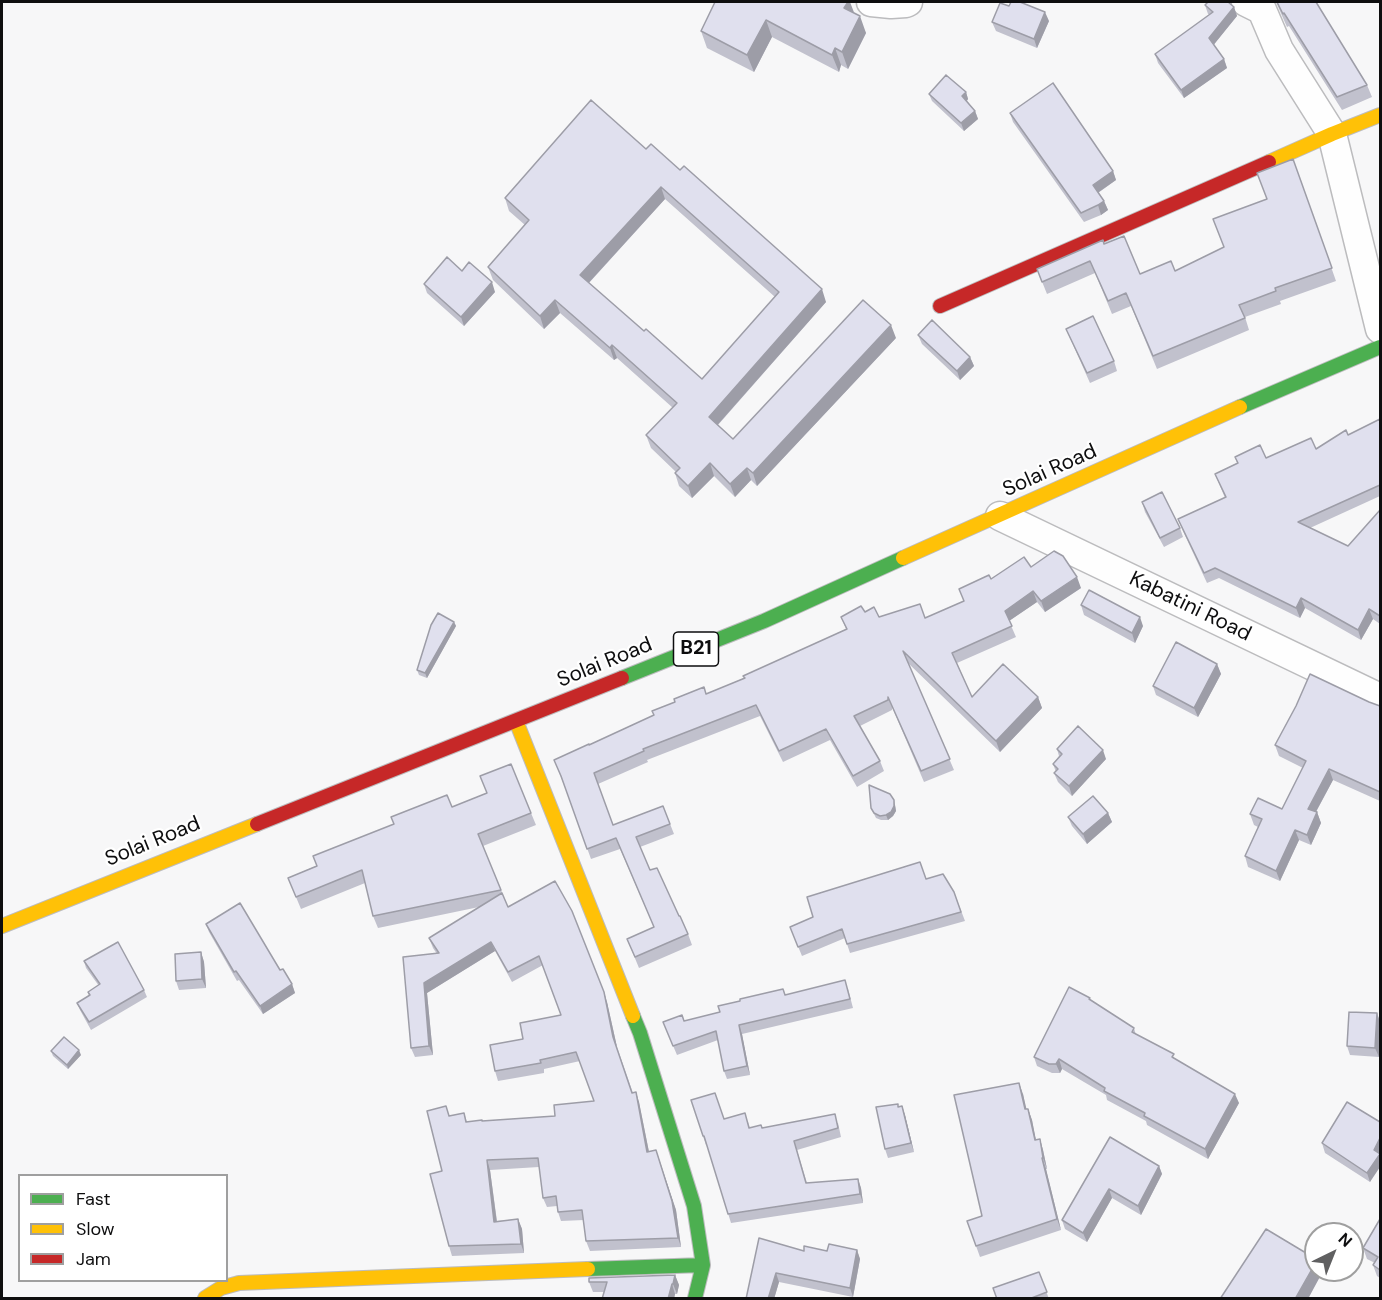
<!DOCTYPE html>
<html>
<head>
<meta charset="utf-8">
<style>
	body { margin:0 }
	#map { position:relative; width:1382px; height:1300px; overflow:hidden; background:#f7f7f8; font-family:"DM Sans",sans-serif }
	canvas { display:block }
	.frame { position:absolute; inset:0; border:3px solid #0e0e0f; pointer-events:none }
	.legend { position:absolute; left:18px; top:1174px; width:210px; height:108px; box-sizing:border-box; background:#fff; border:2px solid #9f9f9f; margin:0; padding:8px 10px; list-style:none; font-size:18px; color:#0e0e0f }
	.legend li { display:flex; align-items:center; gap:12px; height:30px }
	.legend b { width:30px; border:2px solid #9f9f9f }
	.north { position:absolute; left:1304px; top:1222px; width:60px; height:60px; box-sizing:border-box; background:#fff; border:2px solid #9f9f9f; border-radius:50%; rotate:43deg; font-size:16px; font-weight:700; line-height:24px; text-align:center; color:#0e0e0f }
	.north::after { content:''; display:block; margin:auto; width:21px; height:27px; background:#606061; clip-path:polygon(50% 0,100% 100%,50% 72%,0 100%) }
</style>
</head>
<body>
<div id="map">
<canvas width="1382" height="1300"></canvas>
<div class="frame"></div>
<ul class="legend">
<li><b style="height:8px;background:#4caf50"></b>Fast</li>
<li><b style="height:8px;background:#ffc107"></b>Slow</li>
<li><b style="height:8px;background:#c62828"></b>Jam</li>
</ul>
<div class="north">N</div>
</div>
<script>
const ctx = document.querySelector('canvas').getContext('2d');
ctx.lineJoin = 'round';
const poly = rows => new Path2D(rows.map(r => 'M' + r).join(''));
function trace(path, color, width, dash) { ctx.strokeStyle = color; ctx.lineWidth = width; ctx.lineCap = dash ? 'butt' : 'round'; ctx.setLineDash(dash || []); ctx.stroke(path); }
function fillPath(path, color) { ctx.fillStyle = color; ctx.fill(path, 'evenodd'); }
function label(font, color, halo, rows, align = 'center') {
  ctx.font = font + ' "DM Sans",sans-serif'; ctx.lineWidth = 4.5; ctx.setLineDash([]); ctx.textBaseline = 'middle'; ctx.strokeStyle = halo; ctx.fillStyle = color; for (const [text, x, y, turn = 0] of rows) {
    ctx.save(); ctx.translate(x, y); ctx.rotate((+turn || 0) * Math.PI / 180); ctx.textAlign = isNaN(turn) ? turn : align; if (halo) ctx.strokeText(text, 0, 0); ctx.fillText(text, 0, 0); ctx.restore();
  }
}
const street = poly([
	[871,2,891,4,906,3,908,2],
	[1246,2,1262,10,1279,50,1332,134,1380,329],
	[1000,516,1380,698]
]);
const fast = poly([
	[1240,407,1380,347],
	[622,678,764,621,903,558],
	[633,1016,640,1033,694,1206,703,1265,695,1298],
	[588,1269,703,1265]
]);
const slow = poly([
	[1269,162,1332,134,1380,115],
	[903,558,1240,407],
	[516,721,633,1016],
	[2,926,257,824],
	[205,1298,221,1288,239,1283,588,1269]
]);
const jam = poly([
	[940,306,1269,162],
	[257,824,622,678]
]);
trace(street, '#bcbcbe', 31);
trace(fast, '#bcbcbe', 16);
trace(slow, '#bcbcbe', 16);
trace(jam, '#bcbcbe', 16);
trace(street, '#fefefe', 28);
trace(fast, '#4caf50', 14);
trace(slow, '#ffc107', 14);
trace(jam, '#c62828', 14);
fillPath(poly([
	[715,2,855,13,866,33,848,69,841,65,839,72,772,37,754,72,707,48,701,31],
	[1276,2,1316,2,1367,85,1372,97,1342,110,1289,26,1287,27],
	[1205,5,1234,7,1237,16,1213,45,1224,59,1227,68,1184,98,1158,63,1155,54,1210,15,1208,14],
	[1049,21,1037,48,996,31,992,22],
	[966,92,968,99,967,101,975,111,978,119,964,131,932,101,929,94],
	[1010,113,1113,171,1116,180,1098,193,1104,201,1108,210,1101,215,1084,222,1013,122],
	[646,149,826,302,718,425,733,439,896,338,757,486,751,480,735,497,714,476,692,498,679,486,675,473,676,472,651,448,646,435,673,408,617,358,614,360,560,313,544,329,493,280,488,267,525,225,509,211,505,198],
	[665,199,775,297,702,379,644,331,589,283],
	[1293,159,1336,281,1280,301,1281,304,1245,317,1249,330,1157,369,1131,306,1112,314,1095,273,1047,294,1037,269,1104,244,1140,274,1175,271,1224,247,1267,200],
	[462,271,495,292,464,326,427,293,424,284],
	[1066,329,1114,361,1117,371,1090,383],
	[918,335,970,357,974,366,960,380,922,344],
	[1380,419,1380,496,1310,528,1348,546,1380,510,1380,624,1373,619,1361,640,1305,608,1300,618,1219,578,1207,583,1182,529,1178,519,1225,498,1215,474,1237,463,1235,457,1266,458,1316,449,1348,435],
	[1142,502,1180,528,1183,537,1164,547,1145,512],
	[1031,567,1081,588,1045,612,1037,602,1009,621,1016,637,957,663,972,697,1038,697,1042,708,1000,752,908,663,954,770,924,782,892,707,892,710,860,726,880,761,884,771,857,787,830,740,783,762,760,716,647,760,648,762,598,784,613,825,663,806,674,834,640,847,650,870,679,916,688,934,692,945,639,968,627,939,654,927,620,849,591,859,565,787,554,760,744,678,846,629,841,617,865,612,879,617,925,618,964,601,959,589],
	[1081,605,1143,626,1135,643,1084,615],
	[454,622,456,626,427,678,419,675,417,670],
	[1217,664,1221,674,1198,717,1156,695,1153,686],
	[1369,702,1380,706,1380,801,1333,780,1316,812,1317,812,1321,823,1311,845,1299,840,1280,881,1248,867,1245,856,1258,827,1254,825,1250,814,1282,809,1303,768,1279,756,1275,745],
	[1057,749,1106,759,1072,796,1058,782,1054,773,1056,772,1053,764,1059,756],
	[895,805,896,811,893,816,888,820,881,820,876,818,871,808],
	[452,807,531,813,536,825,483,846,508,907,607,1002,617,1047,633,1093,639,1102,649,1152,656,1150,676,1210,681,1247,590,1251,586,1241,584,1220,561,1221,558,1212,557,1206,547,1207,543,1198,539,1167,490,1170,497,1221,518,1219,522,1229,524,1253,452,1256,449,1246,442,1171,450,1116,464,1113,467,1122,555,1116,594,1101,580,1061,544,1069,544,1073,498,1081,495,1071,523,1039,561,1015,543,965,512,982,495,951,427,993,433,1055,415,1057,411,1048,437,954,433,948,429,938,479,907,378,928,373,916,365,883,301,909,288,878],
	[1108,813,1112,822,1087,844,1072,826,1068,817],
	[926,879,954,892,965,921,850,953,845,938,802,956,790,927],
	[206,924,280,970,292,984,295,993,263,1014,239,980,237,981,209,932],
	[201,952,204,962,206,988,179,990,176,981],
	[84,961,144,990,147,997,91,1030,80,1010,77,1003,89,996,88,992,99,986,86,968],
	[848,989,853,1008,742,1034,750,1075,727,1079,724,1071,718,1040,677,1055,663,1022,684,1021,786,995],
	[1091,1001,1134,1028,1136,1035,1176,1059,1239,1103,1208,1159,1147,1125,1146,1121,1107,1100,1106,1095,1062,1069,1060,1073,1052,1073,1037,1066,1034,1057],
	[1377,1013,1380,1022,1379,1057,1350,1055,1347,1046],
	[51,1051,81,1055,68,1069,53,1056],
	[1023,1094,1026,1109,1028,1109,1032,1120,1036,1140,1040,1139,1043,1150,1047,1169,1046,1169,1061,1230,980,1257,967,1221,982,1216],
	[902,1106,905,1115,914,1152,888,1158,885,1149,899,1107],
	[724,1119,748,1122,750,1128,762,1128,838,1123,841,1137,797,1150,807,1183,858,1179,861,1188,863,1203,731,1223,707,1145,706,1145,703,1136],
	[1110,1137,1159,1166,1162,1174,1141,1215,1112,1198,1087,1242,1065,1229,1062,1220],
	[1322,1143,1380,1154,1370,1182,1325,1153],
	[1380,1219,1380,1278,1377,1276,1373,1265,1375,1263,1367,1259,1363,1248],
	[857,1250,860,1259,853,1297,779,1282,774,1299,746,1299,804,1251],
	[1039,1272,1049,1299,997,1299],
	[675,1275,679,1285,677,1294,675,1294,674,1299,602,1299,604,1292,593,1292,589,1282]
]), '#c1c1cd');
fillPath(poly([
	[848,2,850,2,855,15,844,8],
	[1234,7,1237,16,1212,47,1209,38],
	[1045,12,1049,21,1037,48,1034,39],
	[860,16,866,33,848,69,842,52],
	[766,20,772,37,754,72,747,55],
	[835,48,841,65,839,72,832,55],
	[1224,59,1227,68,1184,98,1181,90],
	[966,92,968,99,965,103,962,96],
	[975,111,978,119,964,131,961,123],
	[1113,171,1116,180,1096,194,1093,185],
	[661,187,665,199,584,288,580,275],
	[1104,201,1108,210,1101,215,1098,205],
	[492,282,495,292,464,326,461,317],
	[822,289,826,302,713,430,709,417],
	[555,300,560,313,544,329,540,316],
	[891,325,896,338,757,486,753,473],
	[612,345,617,358,614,360,610,348],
	[970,357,974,366,960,380,957,371],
	[710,463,714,476,692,498,688,486],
	[747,468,751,480,735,497,730,484],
	[1077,577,1081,588,1045,612,1041,601],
	[1033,591,1037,602,1009,621,1005,611],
	[1301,598,1305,608,1300,618,1296,608],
	[1369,609,1373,619,1361,640,1358,630],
	[1140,617,1143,626,1135,643,1132,633],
	[454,622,456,626,427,678,425,673],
	[1217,664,1221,674,1198,717,1194,708],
	[1038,697,1042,708,1000,752,996,741],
	[1103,750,1106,759,1072,796,1069,786],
	[1329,769,1333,780,1312,819,1308,809],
	[894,800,895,805,896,811,893,816,888,820,886,815],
	[1317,812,1321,823,1311,845,1307,835],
	[1108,813,1112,822,1087,844,1083,834],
	[1295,830,1299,840,1280,881,1276,871],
	[491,942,495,951,427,993,433,1055,429,1046,424,983],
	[201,952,204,962,206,988,202,979],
	[292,984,295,993,263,1014,260,1006],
	[604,992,607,1002,617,1047,613,1037],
	[1377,1013,1380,1022,1379,1057,1375,1048],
	[739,1025,742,1034,750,1075,747,1066],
	[79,1050,81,1055,68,1069,67,1065],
	[1059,1059,1062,1069,1060,1073,1056,1064],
	[1019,1083,1023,1094,1029,1120,1025,1109],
	[636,1092,639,1102,651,1162,647,1152],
	[1235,1094,1239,1103,1208,1159,1205,1149],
	[902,1106,905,1115,914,1152,911,1143],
	[1028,1109,1032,1120,1038,1151,1035,1140],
	[1380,1138,1380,1167,1370,1182,1367,1173,1374,1150],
	[1040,1139,1043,1150,1047,1169,1043,1158],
	[656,1150,676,1210,681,1247,678,1238],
	[1042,1158,1046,1169,1061,1230,1057,1219],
	[487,1160,490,1170,498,1231,494,1222],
	[1159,1166,1162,1174,1141,1215,1138,1206],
	[858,1179,861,1188,863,1203,860,1194],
	[1109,1189,1112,1198,1087,1242,1083,1233],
	[518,1219,522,1229,524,1253,521,1244],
	[857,1250,860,1259,853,1297,850,1288],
	[1316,1262,1316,1270,1321,1270,1322,1273,1308,1299,1295,1299],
	[776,1273,779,1282,774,1299,768,1299],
	[675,1275,679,1285,677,1294,673,1284],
	[672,1284,675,1294,674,1299,668,1299]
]), '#9d9da7');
const building = poly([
	[715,2,848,2,844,8,860,16,842,52,835,48,832,55,766,20,747,55,701,31,715,2],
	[1011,2,1020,2,1045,12,1034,39,992,22,1000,3,1009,6,1011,2],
	[1208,2,1228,2,1234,7,1209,38,1224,59,1181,90,1155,54,1213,12,1205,5,1208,2],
	[1277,2,1316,2,1367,85,1337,97,1284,13,1283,14,1277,2],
	[946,75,966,92,962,96,975,111,961,123,929,94,946,75],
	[1053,83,1113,171,1093,185,1104,201,1098,205,1081,213,1010,113,1053,83],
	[591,100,646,149,651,144,680,170,684,166,822,289,709,417,733,439,863,300,891,325,753,473,747,468,730,484,710,463,688,486,675,473,680,468,646,435,677,403,612,345,610,348,555,300,540,316,488,267,529,220,505,198,591,100],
	[661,187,779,292,702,379,646,329,644,331,580,275,661,187],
	[1293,159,1332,268,1275,288,1276,291,1239,305,1245,318,1153,356,1126,293,1108,301,1090,261,1042,282,1037,269,1103,240,1104,244,1124,236,1140,274,1171,261,1175,271,1224,247,1213,219,1267,199,1257,173,1293,159],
	[447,257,462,271,469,262,492,282,461,317,424,284,447,257],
	[1093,316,1114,361,1087,373,1066,329,1093,316],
	[932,320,970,357,957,371,918,335,932,320],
	[1380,419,1380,485,1298,522,1348,546,1380,510,1380,616,1369,609,1358,630,1301,598,1296,608,1215,568,1204,573,1178,519,1226,497,1215,474,1238,463,1235,457,1260,445,1266,458,1311,438,1316,449,1346,430,1348,435,1380,419],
	[1162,492,1180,528,1160,538,1142,502,1162,492],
	[1054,551,1063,556,1077,577,1041,601,1033,591,1005,611,1012,626,952,653,972,697,1003,664,1038,697,996,741,903,651,950,759,921,771,888,697,888,700,854,716,880,761,853,776,826,729,779,751,756,705,643,749,644,751,594,773,613,825,663,806,670,824,636,837,650,870,657,868,679,916,680,916,688,934,635,957,627,939,654,927,616,838,587,849,561,776,554,760,589,744,589,745,654,715,652,711,675,702,674,699,704,687,706,694,745,678,743,676,847,629,841,617,861,606,865,612,874,607,879,617,920,604,925,618,964,601,959,589,989,575,991,579,1024,557,1031,567,1054,551],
	[1089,590,1140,617,1132,633,1081,605,1089,590],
	[438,613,454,622,425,673,417,670,431,625,438,613],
	[1176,642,1217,664,1194,708,1153,686,1176,642],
	[1310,674,1369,702,1380,706,1380,792,1329,769,1308,809,1317,812,1307,835,1295,830,1276,871,1245,856,1262,819,1250,814,1258,798,1282,809,1306,761,1275,745,1296,706,1310,674],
	[1078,726,1103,750,1069,786,1054,773,1058,769,1053,764,1062,754,1057,749,1078,726],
	[511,764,531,813,478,834,501,890,373,916,362,870,296,897,288,878,317,866,313,856,394,824,391,817,447,795,452,807,487,793,480,776,511,764],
	[869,785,890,794,894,800,894,806,891,812,886,815,880,816,874,813,871,808,869,785],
	[1093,796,1108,813,1083,834,1068,817,1093,796],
	[920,862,926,879,943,874,954,892,961,912,847,944,842,929,798,947,790,927,813,917,807,897,920,862],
	[555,881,572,911,604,992,613,1037,632,1093,636,1092,647,1152,656,1150,672,1201,678,1238,586,1241,582,1210,558,1212,556,1196,543,1198,538,1158,487,1160,494,1222,518,1219,521,1244,449,1246,430,1174,442,1171,427,1111,446,1106,449,1116,464,1113,466,1122,482,1120,482,1121,555,1116,554,1105,594,1101,576,1052,540,1060,541,1063,495,1071,490,1045,523,1039,520,1023,561,1015,539,956,508,972,491,942,424,983,429,1046,411,1048,403,957,439,953,429,938,502,893,508,907,555,881],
	[240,903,280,970,283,969,292,984,260,1006,236,971,234,972,206,924,240,903],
	[118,942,144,990,89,1022,77,1003,90,995,88,992,100,984,84,961,118,942],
	[201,952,202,979,176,981,175,954,201,952],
	[845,980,850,999,739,1025,747,1066,724,1071,716,1031,673,1046,663,1022,682,1015,684,1021,720,1012,718,1006,740,1001,740,999,783,989,785,995,845,980],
	[1069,987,1090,998,1089,999,1134,1028,1132,1032,1174,1054,1172,1057,1235,1094,1205,1149,1144,1116,1145,1113,1104,1091,1105,1088,1059,1059,1056,1064,1049,1064,1034,1057,1069,987],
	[1349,1012,1377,1013,1375,1048,1347,1046,1349,1012],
	[64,1037,79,1050,67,1065,51,1051,64,1037],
	[1019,1083,1025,1109,1028,1109,1035,1140,1040,1139,1043,1158,1042,1158,1057,1219,976,1246,967,1221,982,1216,954,1095,1019,1083],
	[715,1093,724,1119,745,1113,749,1128,761,1125,762,1128,835,1114,838,1128,794,1141,806,1183,858,1179,860,1194,728,1214,704,1136,703,1136,691,1100,715,1093],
	[1347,1102,1380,1122,1380,1138,1374,1150,1380,1154,1367,1173,1322,1143,1347,1102],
	[898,1104,898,1107,902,1106,911,1143,885,1149,876,1107,898,1104],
	[1110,1137,1159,1166,1138,1206,1109,1189,1083,1233,1062,1220,1110,1137],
	[1380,1219,1380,1270,1373,1265,1378,1257,1363,1248,1380,1219],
	[1266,1229,1316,1259,1316,1262,1295,1299,1220,1299,1266,1229],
	[759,1238,804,1251,804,1246,827,1251,829,1244,857,1250,850,1288,776,1273,768,1299,746,1299,759,1238],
	[1039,1272,1047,1292,1029,1299,997,1299,993,1288,1039,1272],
	[675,1275,673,1284,672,1284,668,1299,602,1299,607,1282,589,1282,589,1278,675,1275]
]);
fillPath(building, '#e0e0ee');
trace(building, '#9d9da7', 1.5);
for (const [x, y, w] of [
	[696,649,45]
]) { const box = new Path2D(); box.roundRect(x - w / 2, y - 17, w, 34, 4.5); ctx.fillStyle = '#fff'; ctx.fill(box); trace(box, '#0e0e0f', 1.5); }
label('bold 20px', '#0e0e0f', null, [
	["B21",696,649]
]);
label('21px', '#0e0e0f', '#fff', [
	["Solai Road",1050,471,-24],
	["Kabatini Road",1190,607,26],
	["Solai Road",605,663,-22],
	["Solai Road",153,842,-22]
]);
</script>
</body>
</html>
